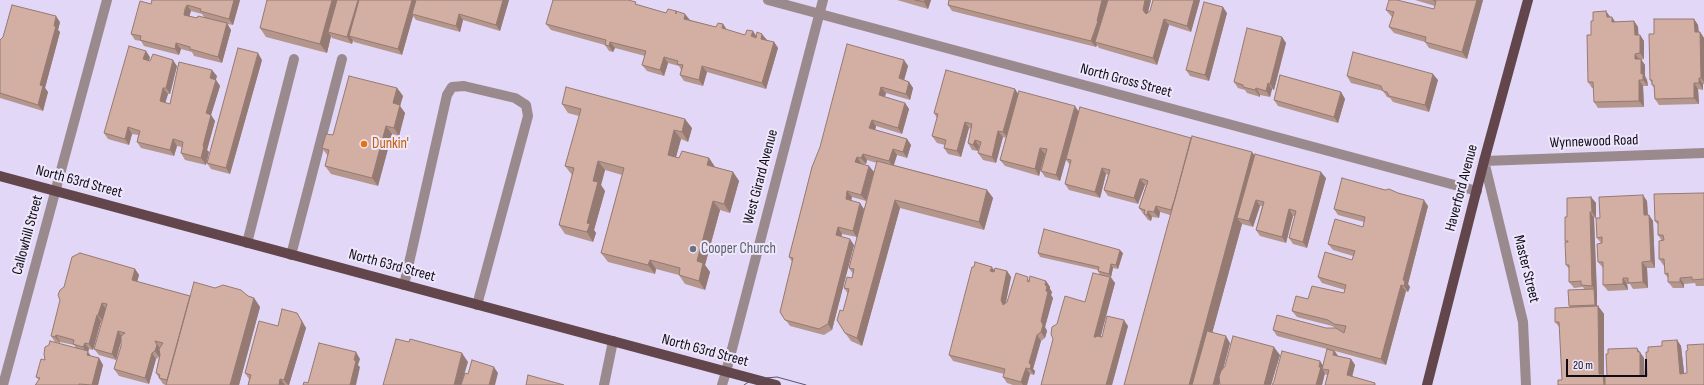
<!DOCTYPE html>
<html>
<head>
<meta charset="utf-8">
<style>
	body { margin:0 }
	#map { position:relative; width:1704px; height:385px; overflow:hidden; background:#e3d7f8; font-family:"Sofia Sans Condensed",sans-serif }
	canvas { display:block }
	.scale { position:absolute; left:1566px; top:359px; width:81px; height:18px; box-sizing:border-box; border:2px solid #100c17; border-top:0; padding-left:5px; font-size:12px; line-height:14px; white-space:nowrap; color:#100c17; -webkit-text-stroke:3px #eee7fb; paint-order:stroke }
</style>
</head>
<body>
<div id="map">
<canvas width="1704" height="385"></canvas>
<div class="scale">20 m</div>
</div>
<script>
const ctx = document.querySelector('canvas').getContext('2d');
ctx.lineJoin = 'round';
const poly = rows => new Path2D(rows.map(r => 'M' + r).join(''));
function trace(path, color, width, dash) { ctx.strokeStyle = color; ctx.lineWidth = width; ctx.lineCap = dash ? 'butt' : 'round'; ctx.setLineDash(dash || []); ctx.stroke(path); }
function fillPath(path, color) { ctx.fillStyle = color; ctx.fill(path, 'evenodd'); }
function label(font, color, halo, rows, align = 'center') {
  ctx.font = font + ' "Sofia Sans Condensed",sans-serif'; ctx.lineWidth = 4; ctx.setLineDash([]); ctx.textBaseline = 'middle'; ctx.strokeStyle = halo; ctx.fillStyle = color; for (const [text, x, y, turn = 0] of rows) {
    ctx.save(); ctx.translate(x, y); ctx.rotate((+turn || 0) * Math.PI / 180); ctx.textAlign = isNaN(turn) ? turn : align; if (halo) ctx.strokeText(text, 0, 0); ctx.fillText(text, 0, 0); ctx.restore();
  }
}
trace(poly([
	[247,243,294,59],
	[291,255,342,59],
	[404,285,447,95,452,87,464,86,515,98,526,105,528,116,477,305],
	[604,385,613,341]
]), '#9b8a8d', 10);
trace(poly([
	[768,0,1477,191],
	[726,372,823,0],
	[3,385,107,0],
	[1526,385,1523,322,1484,161,1704,153]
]), '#9b8a8d', 10);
trace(poly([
	[722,385,726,372]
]), '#9b8a8d', 10);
trace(poly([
	[0,176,776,385],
	[1427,385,1484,161,1528,0]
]), '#63464b', 10);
trace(poly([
	[744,385,753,379,777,377,806,385]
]), '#5a5366', 1);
fillPath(poly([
	[151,0,240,0,233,25,227,24,231,30,222,63,194,56,192,52,181,49,179,55,144,46,141,41,135,40,131,34,151,4,152,0],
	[191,11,202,14,204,17,197,18,189,16],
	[509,0,500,31,463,20,460,32,416,20,413,16,402,55,354,42,353,40,352,44,332,38,331,36,327,53,266,37,260,28],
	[897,0,931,0,928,9],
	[949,0,1151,0,1148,12,1200,0,1191,32,1169,25,1157,65,1099,48,1097,45,1096,47,952,11,948,5],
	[1415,0,1483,0,1467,59,1429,48,1425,42,1394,33,1389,27,1392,17,1391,16,1386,10,1434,9,1435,6],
	[638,5,666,13,676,11,690,20,716,27,723,24,727,30,745,35,756,36,766,40,774,42,778,48,766,89,707,72,703,86,684,81,680,75,681,70,679,66,668,63,664,76,647,71,642,65,645,56,615,48,613,52,609,51,605,45,551,30,546,24],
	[1227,13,1209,81,1190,76,1186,70],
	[1610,17,1615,22,1634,21,1638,27,1638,35,1640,35,1644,41,1644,59,1641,60,1645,65,1645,76,1647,80,1648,86,1643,86,1644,107,1598,108,1594,102,1594,88,1592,88,1588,82,1591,35,1593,21],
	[1694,19,1698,25,1699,32,1700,32,1704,38,1704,84,1703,84,1703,90,1698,89,1699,104,1659,105,1655,99,1654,88,1650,80,1654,34],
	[60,22,58,30,60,32,45,88,48,92,43,111,0,98,0,40],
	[1282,37,1286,43,1274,90,1272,89,1270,97,1260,95,1260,97,1247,93,1245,90,1238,88,1234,82],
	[150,57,149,61,177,66,170,94,168,94,165,103,170,104,217,76,216,80,220,86,211,115,215,121,207,150,209,152,206,165,185,160,181,153,182,147,177,146,174,156,141,148,137,142,138,135,132,134,129,145,108,139,104,133],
	[262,60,230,174,211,169,207,163],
	[904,60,908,66,904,80,909,82,913,88,910,100,886,93,885,97,905,103,909,109,902,134,876,126,875,130,907,139,911,145,907,158,897,155,894,165,987,190,993,198,984,230,900,208,862,346,851,341,845,333,843,311,848,294,844,288,852,278,853,274,849,268,857,237,842,234,841,237,854,245,832,330,824,335,790,326,780,312,792,262,789,257,812,167],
	[867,160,877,163,864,209,851,200,852,197,866,201,874,172,869,166,861,164,866,164],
	[1347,76,1438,80,1429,112,1393,102,1390,98,1387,97,1383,91,1351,83],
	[397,88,403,96,400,106,405,113,399,136,392,134,378,186,331,174,325,166,328,156,322,148,333,135],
	[1341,92,1345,99,1338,123,1278,106,1274,100],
	[1018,94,1079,111,1254,155,1326,178,1307,248,1293,244,1289,238,1295,216,1293,216,1286,243,1260,236,1256,230,1262,206,1260,206,1253,227,1242,224,1212,333,1230,343,1223,369,1280,355,1271,385,1220,385,1220,381,1170,215,1160,212,1159,218,1152,217,1151,221,1148,220,1139,208,1146,185,1145,185,1138,204,1108,196,1104,190,1108,175,1106,174,1100,198,1069,190,1065,184,1070,165,1066,160,1060,181,1045,177,1041,171,1045,154,1039,176,1005,166,1000,160,1006,138,1003,137,996,163,983,160,978,153,980,147,979,146,978,151,972,150,968,143,971,129,969,128,961,157,948,154,944,148,945,145,937,143,932,136,937,118,934,113],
	[562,104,692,128,688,142,681,139,676,157,679,158,709,158,715,167,733,172,739,181,730,213,720,210,705,265,710,272,705,290,685,284,679,275,656,269,655,274,608,262,601,253,622,175,605,170,601,185,605,191,594,230,596,233,593,242,565,234,559,225,572,175,565,166,579,116,568,113],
	[1398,193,1428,206,1408,284,1410,287,1408,292,1406,291,1386,365,1335,351,1338,356,1351,359,1355,365,1352,377,1375,383,1376,385,1325,385,1327,375,1326,375,1323,371,1325,373,1322,385,1272,385,1323,365,1327,349,1277,336,1273,330,1326,328,1335,328,1332,326,1297,317,1292,311,1308,299,1344,293,1345,290,1322,283,1318,277,1352,260,1353,256,1333,250,1328,244,1363,227,1364,222,1338,215,1334,209],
	[1704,193,1704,286,1696,286,1695,283,1684,284,1684,288,1673,288,1668,282,1668,278,1665,274,1665,266,1664,266,1659,259,1662,241,1658,235,1658,225,1655,221],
	[1591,197,1596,203,1596,218,1594,218,1597,306,1598,306,1604,314,1604,375,1607,376,1642,354,1642,355,1644,358,1644,376,1647,376,1648,352,1677,340,1681,346,1684,373,1704,385,1562,380,1560,328,1555,322,1570,307,1569,306,1584,289,1583,287,1574,288,1569,282,1569,269,1566,265,1567,242,1565,241,1567,217],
	[1647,201,1648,215,1649,215,1653,221,1655,268,1647,268,1648,288,1633,289,1630,284,1627,284,1628,290,1608,291,1603,285,1603,268,1598,262,1601,243,1597,238,1600,218],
	[1038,253,1123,253,1118,269,1113,268,1111,277,1115,283,1100,336,1102,337,1128,326,1112,385,1041,385,1057,324,1085,302,1100,275,1098,271,1098,270,1040,257],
	[135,269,139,275,137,282,190,296,248,296,254,298,260,307,239,385,166,385,163,384,156,373,159,357,156,359,149,384,119,376,114,369,121,346,121,342,116,360,99,355,94,349,102,321,101,321,93,350,89,349,88,352,91,356,99,358,103,365,98,385,35,385,39,380,36,377,45,360,76,348,74,345,60,342,60,343,55,342,51,336,64,287],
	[995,270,1007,271,1011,277,1006,303,1030,278,1046,281,1050,287,1050,289,1052,292,1051,295,1053,298,1045,327,1047,331,1045,338,1041,341,1033,369,1035,371,1034,375,1030,374,1027,385,1013,385,1007,383,1003,377,1004,374,953,361,949,355],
	[301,319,306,328,289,385,248,385,249,379,245,373,278,326]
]), '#b5968c');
fillPath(poly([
	[234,0,240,0,233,25,229,19],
	[332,0,341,0,328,32,331,36,327,53,320,44],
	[358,0,364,0,349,36,353,40,352,44,347,37],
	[412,0,418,0,412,14,413,16,402,55,398,49],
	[503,0,509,0,500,31,496,25],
	[925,0,931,0,928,9,924,2],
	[1102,0,1108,0,1095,42,1097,45,1096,47,1091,41],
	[1145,0,1151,0,1147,16,1143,10],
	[1194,0,1200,0,1191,32,1187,26],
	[1477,0,1483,0,1467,59,1462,52],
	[187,5,191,11,188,21,184,15],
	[1223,7,1227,13,1209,81,1205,75],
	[1606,11,1611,18,1607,17],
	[459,14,463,20,460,32,456,26],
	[685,14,690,20,684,19],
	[56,16,60,22,58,30,60,32,45,88,48,92,43,111,38,105,40,85],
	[1612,17,1616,23,1612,22],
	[1164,19,1169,25,1157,65,1153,58],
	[1694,19,1698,25,1699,38,1695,32],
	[1634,21,1638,27,1639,41,1635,35],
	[227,23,231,30,222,63,218,57],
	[723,24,727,30,722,28],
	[753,31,757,37,751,36],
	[1700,32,1704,38,1704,82,1701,78],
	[762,34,767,40,765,45,761,39],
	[1640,35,1644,41,1644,59,1640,53],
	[1282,37,1286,43,1274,90,1270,84],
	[610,42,615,48,613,52,609,46],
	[774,42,778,48,766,89,762,83],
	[176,43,181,49,179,55,175,49],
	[146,51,150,57,147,66,143,59],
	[258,53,262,60,230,174,226,168],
	[1635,54,1640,60,1635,59],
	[664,57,668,63,664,76,660,70],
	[1641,59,1645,65,1645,76,1647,80,1648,86,1643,80,1641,74],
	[173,60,177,66,170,94,166,88],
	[904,60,908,66,903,84,899,78],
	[702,66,707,72,703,86,699,80],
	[212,70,217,76,214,84,210,78],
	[1433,74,1438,80,1429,112,1425,105],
	[1699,78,1703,84,1703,90,1699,83],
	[216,80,220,86,211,115,215,121,207,150,209,152,206,165,201,158,206,113],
	[1639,80,1643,86,1644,107,1639,101],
	[909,82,913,88,910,100,906,94],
	[1268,83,1272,89,1270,97,1266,91],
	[1694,83,1698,89,1699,104,1694,98],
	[881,87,886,93,883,102,879,95],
	[163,88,168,94,164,107,160,101],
	[397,88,403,96,400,106,405,113,399,136,394,128,393,103],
	[1256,88,1260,95,1260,97,1255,90],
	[1015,89,1019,95,1008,138,1003,132],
	[1341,92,1345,99,1338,123,1334,117],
	[905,103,909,109,902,134,898,128],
	[1075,106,1079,112,1060,181,1056,175],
	[685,119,692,128,688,142,682,132],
	[872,120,876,126,874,135,869,128],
	[965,122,969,128,961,157,957,151],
	[386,126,392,134,378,186,372,178],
	[128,127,132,134,129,145,125,139],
	[674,130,681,139,674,164,668,155],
	[998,131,1003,137,996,163,992,157],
	[173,139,177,146,174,156,170,150],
	[907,139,911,145,907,158,903,152],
	[975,140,979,146,978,151,973,145],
	[1040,148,1045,154,1039,176,1035,169],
	[893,149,897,155,893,167,889,161],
	[1252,152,1259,161,1237,218,1242,224,1198,385,1189,385],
	[863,154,867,160,866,164,861,158],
	[857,157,861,163,860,168,855,162],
	[709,158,715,167,707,165],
	[598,161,605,170,601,185,605,191,594,230,596,233,593,242,587,232,587,223,593,181],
	[869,166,874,172,866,201,861,195],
	[1102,168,1106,174,1100,198,1095,192],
	[733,172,739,181,730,213,724,204],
	[1321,172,1326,178,1307,248,1303,242],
	[1140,179,1145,185,1138,204,1134,198],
	[987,190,993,198,984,230,979,222],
	[847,191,852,197,850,205,846,199],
	[1643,195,1647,201,1648,221,1644,215],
	[1591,197,1596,203,1596,218,1592,212],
	[895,200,900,208,862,346,857,338],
	[1256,200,1260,206,1253,227,1249,221],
	[1424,200,1428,206,1408,284,1410,287,1408,292,1404,286,1403,280],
	[713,201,720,210,705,265,710,272,705,290,699,281,697,261],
	[860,203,864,209,857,238,853,231],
	[1156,206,1160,212,1159,218,1154,212],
	[1289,209,1293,216,1286,243,1282,237],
	[1148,211,1152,217,1151,221,1147,215],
	[1590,212,1594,218,1597,292,1592,286],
	[1649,215,1653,221,1655,268,1651,261],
	[838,227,842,234,840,241,836,235],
	[850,239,854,245,832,330,828,324],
	[1120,250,1123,253,1118,269,1116,265],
	[650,260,656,269,655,274,648,265],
	[1642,262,1647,268,1648,288,1643,282],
	[1111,264,1113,268,1111,277,1109,274],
	[992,267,996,273,990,271],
	[135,269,139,275,136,286,132,280],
	[1007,271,1011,277,1005,306,1003,305,1001,300],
	[1110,277,1115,283,1099,343,1094,337],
	[1623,278,1627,284,1628,290,1623,284],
	[1680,278,1684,284,1684,288,1680,282],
	[1046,281,1050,287,1050,289,1052,292,1051,295,1053,298,1045,327,1047,331,1045,338,1041,332,1041,321,1046,291,1045,285],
	[1401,285,1406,291,1386,365,1381,359],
	[1594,289,1597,292,1597,309,1595,305],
	[254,298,260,307,239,385,230,385],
	[102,303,106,309,103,321,98,315],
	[1598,306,1604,314,1604,375,1609,382,1609,385,1604,385,1599,374],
	[297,313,306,328,289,385,288,385,284,380],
	[97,315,101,321,93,350,89,344],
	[1124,320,1128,326,1112,385,1106,385],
	[118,331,122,337,116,360,112,354],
	[56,335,60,342,60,343,55,337],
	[1037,335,1041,341,1033,369,1035,371,1034,375,1030,369,1029,363],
	[1226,336,1230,343,1219,385,1213,385],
	[1677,340,1681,346,1685,380,1680,374],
	[155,341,159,347,161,352,159,357,155,351],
	[85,343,89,349,88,352,92,358,87,355,87,353,83,347],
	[1274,347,1280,355,1271,385,1264,385],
	[1637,348,1644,358,1645,383,1640,376],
	[1334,351,1339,357,1333,355],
	[356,352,360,359,358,365,360,367,356,385,350,385,354,360],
	[152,353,156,359,149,384,145,378],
	[462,353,468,362,461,385,454,385],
	[99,358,103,365,98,385,92,385],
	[1351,359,1355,365,1351,381,1347,375],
	[1320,361,1324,367,1322,369,1325,373,1322,385,1316,385],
	[494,367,498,373,495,385,489,385],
	[1026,368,1030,374,1027,385,1023,385,1021,382],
	[280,379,285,385,279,385]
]), '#947a72');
const building = poly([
	[152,0,234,0,229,19,200,11,201,9,187,5,185,9,184,15,197,18,198,16,227,23,218,57,190,49,190,47,176,43,175,49,140,40,141,36,131,34,140,1,151,4,152,0],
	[267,0,332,0,320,44,260,28,267,0],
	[337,0,358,0,347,37,328,32,337,0],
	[359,0,412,0,398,49,349,36,359,0],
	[416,0,503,0,496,25,459,14,456,26,412,14,416,0],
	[553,0,628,0,636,2,635,4,666,13,668,9,676,11,676,14,676,11,685,14,684,19,716,27,718,23,723,24,722,28,745,35,747,30,753,31,751,36,756,38,757,32,762,34,761,39,774,42,762,83,702,66,699,80,680,75,683,65,677,64,678,61,664,57,660,70,642,65,646,51,610,42,609,46,605,45,606,40,546,24,553,0],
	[915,0,925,0,924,2,915,0],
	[949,0,1102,0,1097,21,1098,21,1091,41,948,5,949,0],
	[1108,0,1145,0,1143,10,1146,14,1150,11,1153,0,1194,0,1187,26,1164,19,1153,58,1095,42,1108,0],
	[1389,0,1397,0,1434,9,1436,1,1433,0,1477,0,1462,52,1425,42,1426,37,1389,27,1394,12,1386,10,1389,0],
	[1204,2,1223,7,1205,75,1186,70,1204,2],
	[12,5,56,16,54,26,56,26,40,85,43,86,38,105,0,93,0,40,3,37,12,5],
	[1606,11,1607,17,1612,17,1612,22,1634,21,1635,35,1640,35,1640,53,1635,54,1635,59,1641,59,1641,74,1643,73,1643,80,1639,80,1639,101,1594,102,1593,82,1588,82,1587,35,1591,35,1591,21,1593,21,1593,12,1606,11],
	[1654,19,1694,19,1695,32,1700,32,1701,78,1699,78,1699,83,1694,83,1694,98,1655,99,1654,85,1652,85,1652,80,1650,80,1649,34,1654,34,1654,19],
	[1247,28,1282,37,1270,84,1268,83,1266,91,1256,88,1255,90,1243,87,1243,85,1234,82,1247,28],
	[847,44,904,60,899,78,909,82,906,94,881,87,879,95,905,103,898,128,872,120,869,128,907,139,903,152,893,149,889,161,863,154,861,158,857,157,855,162,869,166,861,195,847,191,846,199,860,203,853,231,838,227,836,235,850,239,828,324,819,329,785,320,780,312,793,258,789,257,812,167,820,147,847,44],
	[129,46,146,51,143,59,150,61,153,54,173,60,166,88,163,88,160,101,170,104,179,62,212,70,210,78,216,80,206,113,211,115,203,146,204,146,201,158,181,153,183,142,173,139,170,150,137,142,140,131,128,127,125,139,104,133,129,46],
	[238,48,258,53,226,168,207,163,238,48],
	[1353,52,1433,74,1425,105,1389,96,1387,92,1383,91,1381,86,1347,76,1353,52],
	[946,70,1015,89,1003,132,998,131,992,157,978,153,981,142,975,140,973,145,968,143,972,124,965,122,957,151,944,148,946,140,932,136,938,114,934,113,946,70],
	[1280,75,1341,92,1334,117,1274,100,1280,75],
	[349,76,397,88,393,103,400,105,394,128,386,126,372,178,325,166,329,150,322,148,326,134,333,135,349,76],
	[566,87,685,119,682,132,674,130,668,155,679,158,682,151,709,158,707,165,733,172,724,204,713,201,697,261,703,263,699,281,679,275,680,268,650,260,648,265,601,253,624,168,598,161,593,181,598,182,587,223,590,224,587,232,559,225,574,168,565,166,581,109,562,104,566,87],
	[1019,91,1075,106,1056,175,1041,171,1047,149,1040,148,1035,169,1000,160,1019,91],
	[1080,107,1191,138,1175,198,1171,210,1156,206,1154,212,1148,211,1147,215,1144,214,1145,210,1139,208,1148,181,1143,179,1140,179,1134,198,1104,190,1110,170,1102,168,1095,192,1065,184,1071,160,1066,159,1080,107],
	[1192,136,1252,152,1189,385,1124,385,1192,136],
	[1255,154,1321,172,1303,242,1289,238,1296,211,1289,209,1282,237,1256,230,1264,202,1256,200,1249,221,1237,218,1255,154],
	[877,161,987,190,979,222,895,200,857,338,845,333,837,320,840,310,843,311,849,289,844,288,847,277,852,278,854,269,849,268,877,161],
	[1342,178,1385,190,1389,189,1398,193,1424,200,1403,280,1405,281,1404,286,1401,285,1381,359,1273,330,1277,315,1326,328,1336,328,1344,333,1346,326,1334,324,1328,320,1292,311,1296,296,1308,299,1312,286,1344,293,1346,285,1318,277,1325,252,1352,260,1355,251,1328,244,1335,219,1363,227,1365,217,1334,209,1342,178],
	[1704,193,1704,279,1692,280,1692,277,1680,278,1680,282,1668,282,1668,273,1665,274,1664,259,1659,259,1659,241,1664,240,1663,235,1658,235,1658,221,1655,221,1654,194,1704,193],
	[1643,195,1644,215,1649,215,1651,261,1642,262,1643,282,1628,283,1628,278,1623,278,1623,284,1603,285,1603,262,1598,262,1597,244,1602,243,1602,237,1597,238,1596,218,1600,218,1599,197,1643,195],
	[1591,197,1592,212,1590,212,1592,286,1581,285,1581,281,1569,282,1569,265,1566,265,1565,242,1568,242,1568,241,1565,241,1565,217,1567,217,1567,198,1591,197],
	[1044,229,1120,250,1116,265,1111,264,1109,274,1098,271,1099,267,1038,253,1044,229],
	[80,253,135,269,132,280,190,296,167,380,159,378,160,375,156,373,160,355,159,349,163,343,155,341,157,345,155,351,152,353,145,378,114,369,121,346,121,336,125,333,118,331,112,354,94,349,107,304,102,303,98,315,97,315,89,344,85,343,83,347,73,344,74,340,56,335,55,337,51,336,60,300,58,295,60,290,64,287,72,257,80,253],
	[975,262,992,267,990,271,994,272,995,268,1007,271,1001,300,1003,305,1007,302,1016,273,1028,277,1027,281,1029,282,1030,276,1046,281,1045,285,1047,286,1046,291,1048,292,1041,321,1043,325,1041,332,1037,335,1029,363,1031,365,1030,369,1026,368,1021,382,1003,377,1005,369,949,355,972,267,974,267,975,262],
	[1093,273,1110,277,1094,337,1096,337,1097,336,1102,337,1107,316,1124,320,1106,385,1041,385,1053,339,1051,334,1052,327,1057,324,1065,296,1085,302,1093,273],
	[194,282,215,288,223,285,241,290,248,296,254,298,230,385,166,385,194,282],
	[1594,289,1595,305,1569,306,1568,290,1594,289],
	[1598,306,1599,374,1603,374,1604,385,1558,385,1558,380,1562,380,1559,322,1555,322,1555,308,1598,306],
	[282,309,297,313,302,322,284,380,280,379,279,385,248,385,251,375,245,373,259,321,278,326,282,309],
	[1207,331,1226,336,1213,385,1192,385,1207,331],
	[1233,336,1274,347,1264,385,1220,385,1219,377,1221,371,1225,366,1233,336],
	[396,339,409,342,410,339,462,353,454,385,383,385,396,339],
	[1677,340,1680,374,1687,373,1686,351,1688,350,1687,345,1704,344,1704,385,1605,385,1605,376,1607,376,1606,354,1608,354,1608,349,1637,348,1638,352,1640,352,1640,376,1647,376,1646,352,1648,352,1648,347,1662,346,1662,341,1677,340],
	[50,341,88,351,87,355,99,358,92,385,79,384,79,385,35,385,36,384,40,378,36,377,41,359,45,360,44,354,45,347,49,345,50,341],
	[319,343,356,352,354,360,356,361,350,385,303,385,304,382,308,383,319,343],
	[1327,349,1334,351,1333,355,1351,359,1347,375,1375,383,1374,385,1325,385,1329,370,1322,369,1327,349],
	[1282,351,1320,361,1319,367,1321,367,1316,385,1272,385,1274,381,1282,351],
	[472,360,494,367,489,385,461,385,465,373,468,374,472,360],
	[528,375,564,385,526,385,528,375]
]);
fillPath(building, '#d3aea3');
trace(building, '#947a72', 1);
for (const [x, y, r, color] of [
	[364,144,4,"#e8710a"],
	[693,249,4,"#6b7280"]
]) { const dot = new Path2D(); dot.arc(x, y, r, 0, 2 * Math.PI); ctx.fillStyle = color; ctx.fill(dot); trace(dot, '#eee7fb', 1.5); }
label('15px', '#100c17', '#eee7fb', [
	["North Gross Street",1126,81,15],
	["Wynnewood Road",1594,142,-2],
	["West Girard Avenue",761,177,-75],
	["North 63rd Street",79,182,15],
	["Haverford Avenue",1462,188,-75],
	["Callowhill Street",28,235,-75],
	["North 63rd Street",392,266,15],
	["Master Street",1526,269,76],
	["North 63rd Street",705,351,15]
]);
label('15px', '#c56008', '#eee7fb', [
	["Dunkin'",372,144]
], 'left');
label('15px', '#5b616d', '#eee7fb', [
	["Cooper Church",701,249]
], 'left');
</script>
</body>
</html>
